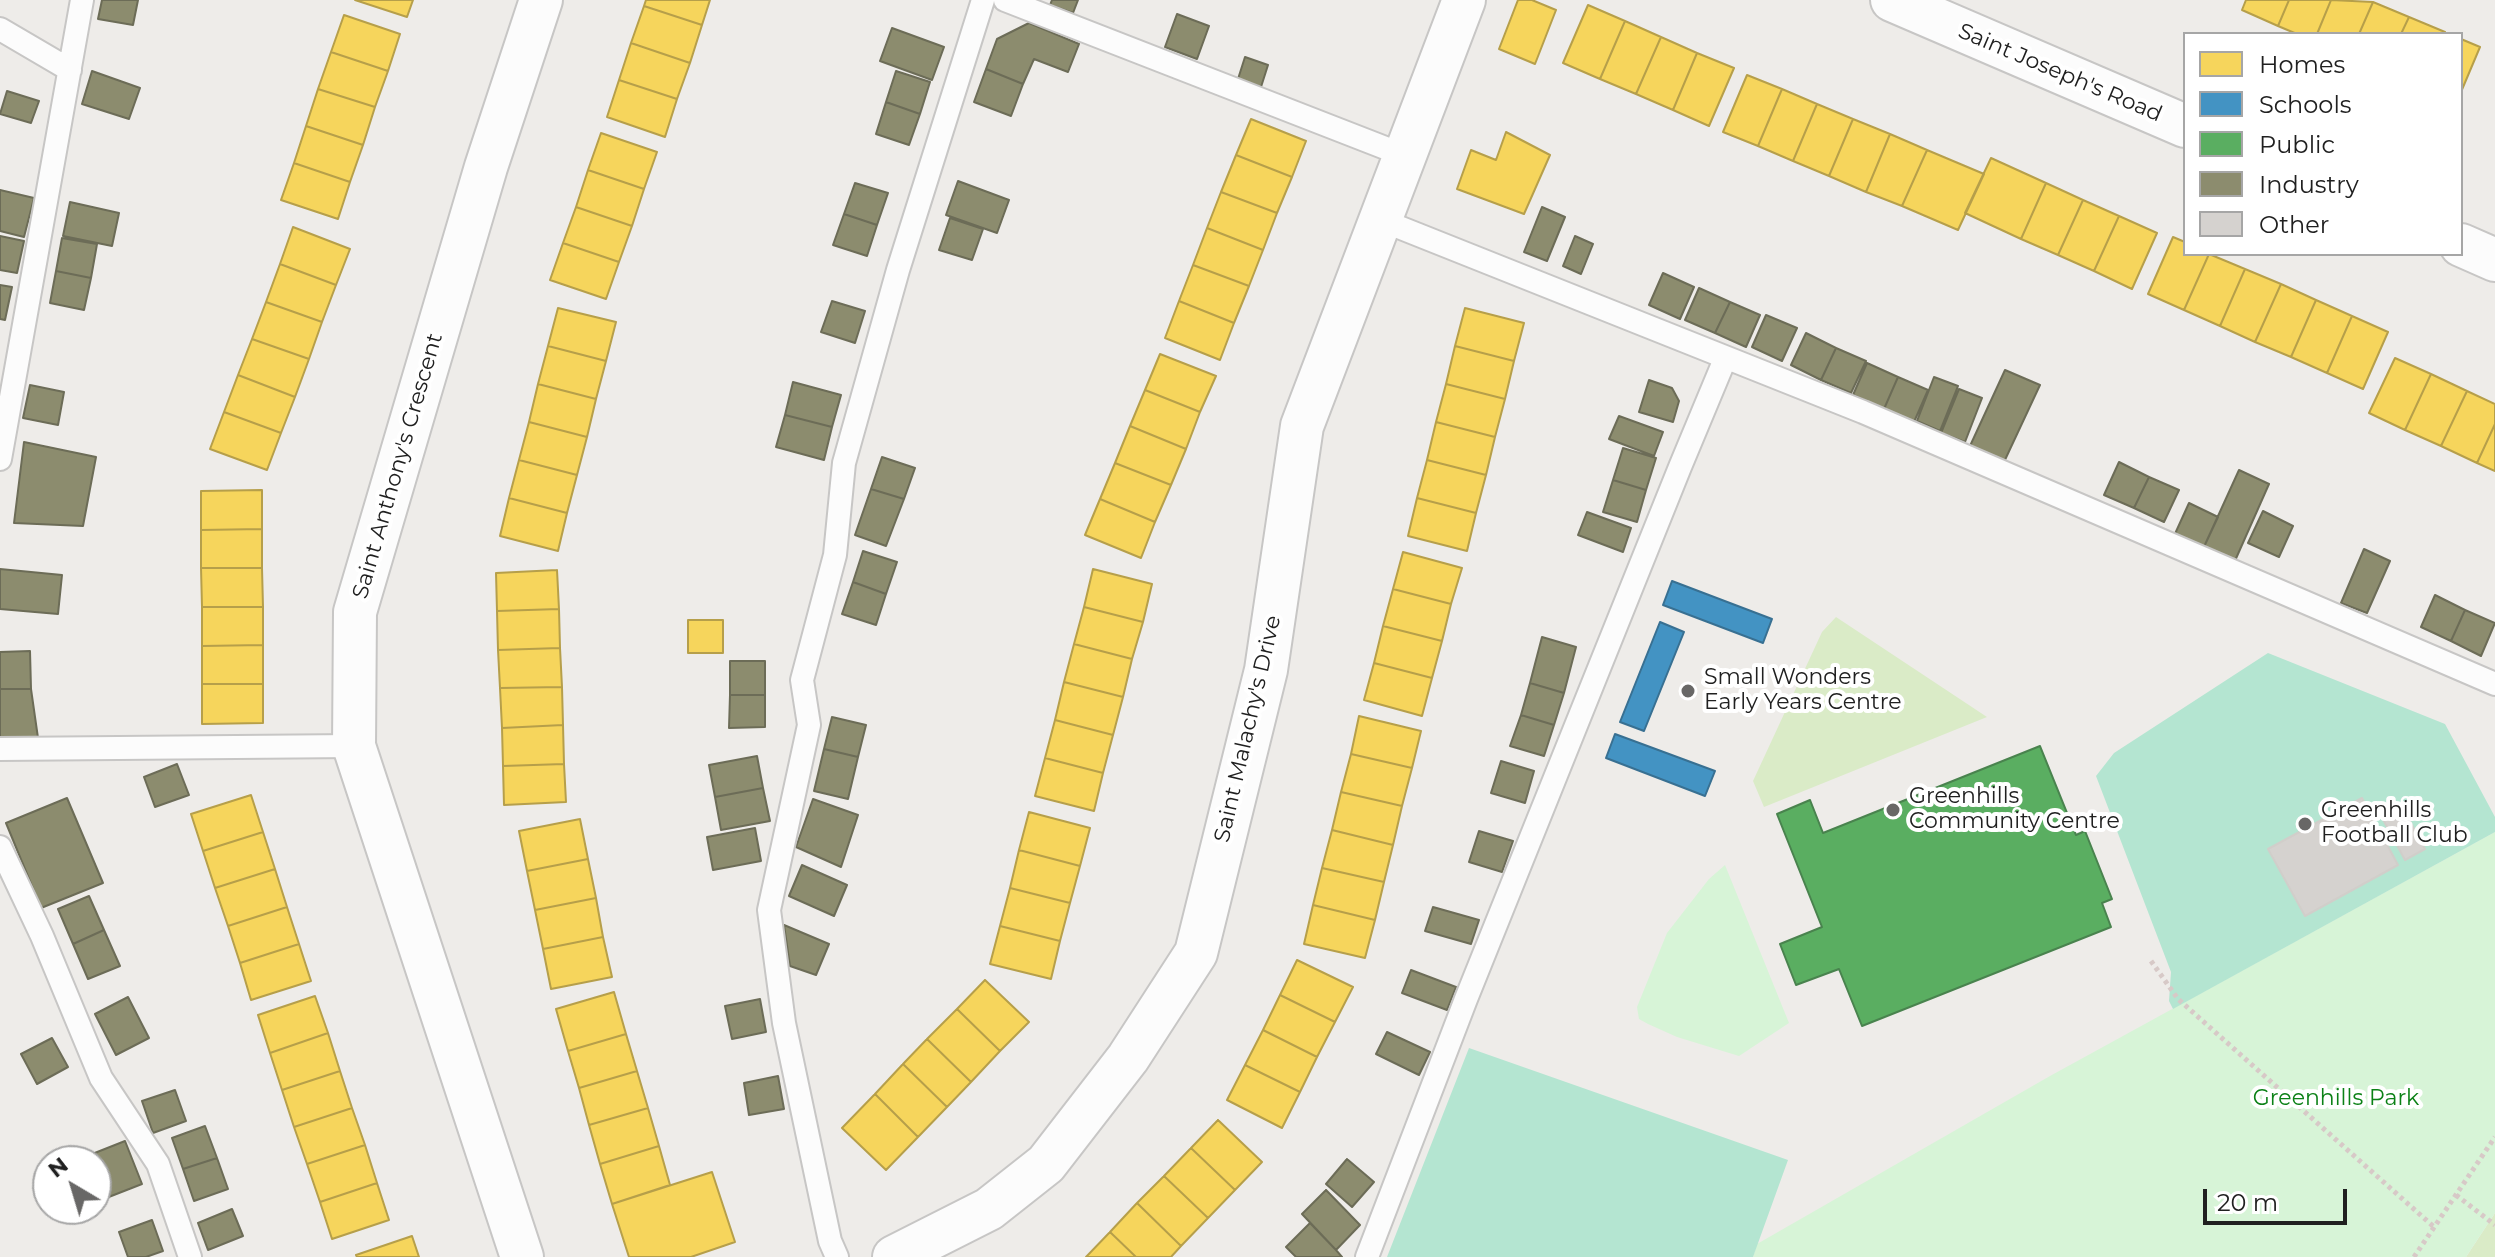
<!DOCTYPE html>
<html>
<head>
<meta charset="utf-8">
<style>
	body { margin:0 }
	#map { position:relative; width:2495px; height:1257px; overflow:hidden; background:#eeece9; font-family:Montserrat,sans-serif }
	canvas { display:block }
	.legend { position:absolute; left:2183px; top:32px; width:280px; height:224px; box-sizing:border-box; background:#fff; border:2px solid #a6a6a6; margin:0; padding:10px 14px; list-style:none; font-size:24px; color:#202020 }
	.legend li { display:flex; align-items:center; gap:16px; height:40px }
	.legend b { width:40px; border:2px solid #a6a6a6 }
	.north { position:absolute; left:32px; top:1145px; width:80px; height:80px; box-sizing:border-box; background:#fff; border:2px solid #a6a6a6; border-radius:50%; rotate:322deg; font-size:22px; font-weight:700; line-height:32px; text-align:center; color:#202020 }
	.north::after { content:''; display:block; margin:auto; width:28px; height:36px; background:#686766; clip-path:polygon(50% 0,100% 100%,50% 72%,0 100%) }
	.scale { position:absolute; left:2203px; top:1189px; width:144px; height:36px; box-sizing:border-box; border:4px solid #202020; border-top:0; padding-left:10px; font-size:24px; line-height:28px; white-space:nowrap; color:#202020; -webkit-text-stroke:6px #fff; paint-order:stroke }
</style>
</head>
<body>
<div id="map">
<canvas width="2495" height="1257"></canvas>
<ul class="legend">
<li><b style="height:22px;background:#f6d55c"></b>Homes</li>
<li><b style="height:22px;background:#4393c3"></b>Schools</li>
<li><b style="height:22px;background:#5aae61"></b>Public</li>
<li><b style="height:22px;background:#8c8c6e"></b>Industry</li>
<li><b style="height:22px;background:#d5d2cf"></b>Other</li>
</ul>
<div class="north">N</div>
<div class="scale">20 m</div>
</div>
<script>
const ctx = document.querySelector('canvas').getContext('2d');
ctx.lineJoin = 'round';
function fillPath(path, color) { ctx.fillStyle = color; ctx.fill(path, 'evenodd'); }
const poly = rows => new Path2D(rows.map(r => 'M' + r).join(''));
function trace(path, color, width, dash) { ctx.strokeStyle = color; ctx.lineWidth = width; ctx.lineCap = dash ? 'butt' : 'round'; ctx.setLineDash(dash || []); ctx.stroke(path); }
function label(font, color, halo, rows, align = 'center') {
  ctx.font = font + ' Montserrat,sans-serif'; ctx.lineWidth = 8; ctx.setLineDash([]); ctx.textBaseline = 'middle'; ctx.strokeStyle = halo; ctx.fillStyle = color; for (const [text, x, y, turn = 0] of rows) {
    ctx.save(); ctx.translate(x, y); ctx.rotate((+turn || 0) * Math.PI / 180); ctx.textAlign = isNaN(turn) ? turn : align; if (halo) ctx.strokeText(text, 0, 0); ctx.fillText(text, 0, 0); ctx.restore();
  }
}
fillPath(poly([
	[1836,617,1987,717,1764,807,1753,781,1822,632],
	[2495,1213,2495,1257,2466,1257]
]), '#daebc7');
fillPath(poly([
	[2495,832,2495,1213,2466,1257,1753,1257,1757,1244,2050,1076],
	[1725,865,1789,1023,1739,1056,1677,1037,1648,1024,1639,1019,1637,1007,1667,933,1709,879]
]), '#d7f4d7');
fillPath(poly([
	[2268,653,2445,724,2495,817,2495,832,2173,1009,2169,1001,2171,972,2096,776,2114,753],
	[1469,1048,1788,1160,1753,1257,1387,1257]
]), '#b4e5d1');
const homes = poly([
	[355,0,413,0,407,17,355,0],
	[646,0,710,0,702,25,644,6,646,0],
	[1518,0,1532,0,1556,10,1535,64,1499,49,1518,0],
	[2246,0,2289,0,2278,26,2242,10,2246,0],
	[2289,0,2331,0,2317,34,2297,34,2278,26,2289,0],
	[2331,0,2373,2,2359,34,2317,34,2331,0],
	[2373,2,2409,17,2401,34,2359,34,2373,2],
	[1588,5,1625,21,1600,79,1563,63,1588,5],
	[644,6,702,25,690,63,631,43,644,6],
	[344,15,400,34,388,71,331,52,344,15],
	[2409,17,2445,32,2444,34,2401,34,2409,17],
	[1625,21,1661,37,1636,94,1600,79,1625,21],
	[1661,37,1697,53,1673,110,1636,94,1661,37],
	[2461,39,2480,47,2461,92,2461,39],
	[631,43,690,63,677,99,619,80,631,43],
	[331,52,388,71,375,107,318,89,331,52],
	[1697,53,1734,68,1709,126,1673,110,1697,53],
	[1747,75,1782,89,1758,146,1723,132,1747,75],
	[619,80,677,99,665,137,607,117,619,80],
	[318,89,375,107,363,145,306,126,318,89],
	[1782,89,1817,104,1793,161,1758,146,1782,89],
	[1817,104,1853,119,1829,176,1793,161,1817,104],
	[1251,119,1306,141,1292,177,1236,155,1251,119],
	[1853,119,1890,134,1866,192,1829,176,1853,119],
	[306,126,363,145,350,182,294,163,306,126],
	[1506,132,1550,155,1524,214,1457,189,1471,150,1496,160,1506,132],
	[601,133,657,152,644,189,588,170,601,133],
	[1890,134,1927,150,1902,206,1866,192,1890,134],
	[1927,150,1984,174,1958,230,1902,206,1927,150],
	[1236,155,1292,177,1277,213,1221,192,1236,155],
	[1991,158,2046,183,2021,239,1965,213,1991,158],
	[294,163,350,182,338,219,281,200,294,163],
	[588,170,644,189,632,226,576,207,588,170],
	[2046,183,2083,200,2058,255,2021,239,2046,183],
	[1221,192,1277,213,1263,250,1207,228,1221,192],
	[2083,200,2119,216,2094,271,2058,255,2083,200],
	[576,207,632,226,619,262,563,243,576,207],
	[2119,216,2157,233,2132,289,2094,271,2119,216],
	[293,227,350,249,336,285,280,264,293,227],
	[1207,228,1263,250,1249,286,1193,265,1207,228],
	[2173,237,2185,242,2185,254,2209,254,2184,310,2148,294,2173,237],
	[563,243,619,262,606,299,550,280,563,243],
	[2209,254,2245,269,2220,326,2184,310,2209,254],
	[280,264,336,285,322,322,266,302,280,264],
	[1193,265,1249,286,1234,323,1179,301,1193,265],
	[2245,269,2281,284,2255,342,2220,326,2245,269],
	[2281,284,2316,300,2291,357,2255,342,2281,284],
	[2316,300,2352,316,2327,373,2291,357,2316,300],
	[1179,301,1234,323,1220,360,1165,338,1179,301],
	[266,302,322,322,309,359,252,339,266,302],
	[558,308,616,322,606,361,548,346,558,308],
	[1465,308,1524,323,1514,361,1455,346,1465,308],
	[2352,316,2388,332,2363,389,2327,373,2352,316],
	[252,339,309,359,295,397,238,375,252,339],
	[548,346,606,361,596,399,538,384,548,346],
	[1455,346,1514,361,1505,399,1446,384,1455,346],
	[1160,354,1216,376,1200,412,1145,390,1160,354],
	[2395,358,2431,374,2405,430,2369,413,2395,358],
	[2431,374,2467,391,2441,446,2405,430,2431,374],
	[238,375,295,397,281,433,224,412,238,375],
	[538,384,596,399,587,437,529,422,538,384],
	[1446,384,1505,399,1495,437,1436,422,1446,384],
	[1145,390,1200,412,1186,449,1130,426,1145,390],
	[2467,391,2495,404,2495,424,2477,463,2441,446,2467,391],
	[224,412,281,433,267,470,210,449,224,412],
	[529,422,587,437,577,475,519,460,529,422],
	[1436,422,1495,437,1486,475,1427,460,1436,422],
	[2495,424,2495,471,2477,463,2495,424],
	[1130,426,1186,449,1171,485,1115,463,1130,426],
	[519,460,577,475,567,513,509,498,519,460],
	[1427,460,1486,475,1476,513,1417,498,1427,460],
	[1115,463,1171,485,1155,522,1100,499,1115,463],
	[262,490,262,529,201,530,201,491,262,490],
	[509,498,567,513,558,551,500,536,509,498],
	[1417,498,1476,513,1467,551,1408,536,1417,498],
	[1100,499,1155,522,1141,558,1085,535,1100,499],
	[262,529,262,568,201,568,201,530,262,529],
	[1403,552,1462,568,1451,604,1393,589,1403,552],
	[201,568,262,568,263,607,202,607,201,568],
	[1093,569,1152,584,1143,622,1084,607,1093,569],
	[557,570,559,609,497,611,496,573,557,570],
	[1393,589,1451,604,1442,641,1383,626,1393,589],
	[202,607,263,607,263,645,202,646,202,607],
	[1084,607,1143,622,1132,659,1074,644,1084,607],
	[559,609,560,648,498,650,497,611,559,609],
	[688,620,723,620,723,653,688,653,688,620],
	[1383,626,1442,641,1432,678,1374,663,1383,626],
	[1074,644,1132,659,1123,697,1064,682,1074,644],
	[263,645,263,684,202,684,202,646,263,645],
	[560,648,562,687,500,688,498,650,560,648],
	[1374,663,1432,678,1422,716,1364,700,1374,663],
	[1064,682,1123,697,1113,735,1055,720,1064,682],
	[202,684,263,684,263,723,202,724,202,684],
	[562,687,563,725,502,728,500,688,562,687],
	[1359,716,1421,731,1412,768,1351,754,1359,716],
	[1055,720,1113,735,1103,773,1045,758,1055,720],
	[563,725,564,764,503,766,502,728,563,725],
	[1351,754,1412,768,1402,806,1341,792,1351,754],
	[1045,758,1103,773,1094,811,1035,796,1045,758],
	[564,764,566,802,504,805,503,766,564,764],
	[1341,792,1402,806,1393,845,1332,830,1341,792],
	[251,795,263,832,203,851,191,814,251,795],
	[1029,812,1090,828,1080,866,1019,850,1029,812],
	[580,819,588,859,527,871,519,831,580,819],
	[1332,830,1393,845,1384,882,1322,868,1332,830],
	[263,832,275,869,215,888,203,851,263,832],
	[1019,850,1080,866,1070,903,1010,888,1019,850],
	[588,859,596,898,535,910,527,871,588,859],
	[1322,868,1384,882,1375,920,1313,905,1322,868],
	[275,869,287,907,228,926,215,888,275,869],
	[1010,888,1070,903,1060,941,1000,926,1010,888],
	[596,898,603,937,543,949,535,910,596,898],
	[1313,905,1375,920,1365,958,1304,944,1313,905],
	[287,907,299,944,240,963,228,926,287,907],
	[1000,926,1060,941,1051,979,990,964,1000,926],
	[603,937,612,977,551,989,543,949,603,937],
	[299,944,311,981,251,1000,240,963,299,944],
	[1297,960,1353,987,1335,1022,1280,995,1297,960],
	[985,980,1029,1022,1000,1051,957,1009,985,980],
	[614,992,626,1034,568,1051,556,1009,614,992],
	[1280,995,1335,1022,1317,1057,1263,1030,1280,995],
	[315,996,328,1033,270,1053,258,1015,315,996],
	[957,1009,1000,1051,971,1082,927,1039,957,1009],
	[1263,1030,1317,1057,1300,1092,1245,1065,1263,1030],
	[328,1033,340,1071,282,1090,270,1053,328,1033],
	[626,1034,637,1071,579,1088,568,1051,626,1034],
	[927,1039,971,1082,947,1107,903,1064,927,1039],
	[903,1064,947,1107,918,1137,875,1094,903,1064],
	[1245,1065,1300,1092,1282,1128,1227,1100,1245,1065],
	[340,1071,352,1108,294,1127,282,1090,340,1071],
	[637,1071,648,1108,589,1125,579,1088,637,1071],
	[875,1094,918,1137,886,1170,842,1128,875,1094],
	[352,1108,365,1145,307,1164,294,1127,352,1108],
	[648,1108,659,1146,600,1164,589,1125,648,1108],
	[1218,1120,1262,1162,1235,1190,1191,1148,1218,1120],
	[365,1145,377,1183,320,1202,307,1164,365,1145],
	[659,1146,670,1185,612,1204,600,1164,659,1146],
	[1191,1148,1235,1190,1208,1218,1164,1176,1191,1148],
	[712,1172,735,1242,691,1257,629,1257,612,1204,712,1172],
	[1164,1176,1208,1218,1181,1246,1137,1203,1164,1176],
	[377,1183,389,1220,332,1239,320,1202,377,1183],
	[1137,1203,1181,1246,1171,1257,1136,1257,1110,1232,1137,1203],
	[1110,1232,1136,1257,1086,1257,1110,1232],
	[412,1236,419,1257,357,1257,356,1255,412,1236]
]);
fillPath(homes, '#f6d55c');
trace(homes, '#b69f4a', 2);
const schools = poly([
	[1672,581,1772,619,1763,643,1663,605,1672,581],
	[1660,622,1684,632,1644,731,1620,722,1660,622],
	[1615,734,1715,771,1705,796,1606,758,1615,734]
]);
fillPath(schools, '#4393c3');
trace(schools, '#387092', 2);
const public = poly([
	[2040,746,2076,835,2085,831,2112,899,2102,903,2111,927,1862,1026,1839,969,1796,985,1780,944,1822,927,1777,814,1810,800,1823,833,2040,746]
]);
fillPath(public, '#5aae61');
trace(public, '#49834e', 2);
const industry = poly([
	[102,0,138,0,133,25,98,19,102,0],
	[1052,0,1078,0,1073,13,1050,5,1052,0],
	[1177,14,1209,26,1197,59,1165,47,1177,14],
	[1029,23,1079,44,1068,72,1034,59,1023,84,986,69,997,39,1029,23],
	[892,28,944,47,932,80,880,61,892,28],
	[1245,57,1268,65,1261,87,1238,79,1245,57],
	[986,69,1023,84,1011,116,974,102,986,69],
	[92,71,140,88,129,119,82,104,92,71],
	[896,71,930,82,920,114,886,102,896,71],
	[7,91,39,101,31,123,0,114,7,91],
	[886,102,920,114,909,145,876,134,886,102],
	[958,181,1009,200,997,233,946,215,958,181],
	[855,183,888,193,877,225,844,214,855,183],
	[0,190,34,198,24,237,0,231,0,190],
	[70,202,119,213,112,246,63,236,70,202],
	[1542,207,1565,217,1547,261,1524,252,1542,207],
	[844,214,877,225,867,256,833,245,844,214],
	[950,218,983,229,972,260,939,250,950,218],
	[0,236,24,241,17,273,0,270,0,236],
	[1575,236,1593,244,1581,274,1563,266,1575,236],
	[62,238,97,244,91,278,56,271,62,238],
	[56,271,91,278,84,310,50,303,56,271],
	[1663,273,1694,287,1680,319,1649,305,1663,273],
	[0,285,12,287,5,320,0,319,0,285],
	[1699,288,1730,302,1715,333,1685,320,1699,288],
	[832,301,865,311,855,343,821,332,832,301],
	[1730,302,1760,315,1746,347,1715,333,1730,302],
	[1766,315,1797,328,1782,361,1752,347,1766,315],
	[1806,333,1836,348,1821,380,1791,365,1806,333],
	[1836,348,1866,361,1851,393,1821,380,1836,348],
	[1867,363,1898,377,1884,409,1853,395,1867,363],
	[2005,370,2040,385,2004,462,1970,446,2005,370],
	[1898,377,1928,390,1914,422,1884,409,1898,377],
	[1934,377,1958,386,1940,431,1917,421,1934,377],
	[1649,380,1672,388,1679,401,1673,422,1639,412,1649,380],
	[793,382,841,395,832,427,785,415,793,382],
	[30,385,64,392,58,425,23,418,30,385],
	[1959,389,1982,398,1965,442,1941,433,1959,389],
	[785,415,832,427,824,460,776,447,785,415],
	[1619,416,1663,432,1654,456,1609,439,1619,416],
	[24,442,96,457,83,526,14,523,24,442],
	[1623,448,1656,458,1646,490,1613,480,1623,448],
	[882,457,915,468,904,499,871,489,882,457],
	[2119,462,2149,477,2134,508,2104,495,2119,462],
	[2239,470,2269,484,2234,563,2203,549,2239,470],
	[2149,477,2179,490,2164,522,2134,508,2149,477],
	[1613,480,1646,490,1637,522,1603,512,1613,480],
	[871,489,904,499,886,546,855,535,871,489],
	[2189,503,2218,517,2203,549,2174,536,2189,503],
	[2263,511,2293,526,2279,557,2248,543,2263,511],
	[1587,512,1631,528,1623,552,1578,535,1587,512],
	[2364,549,2390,561,2367,613,2341,603,2364,549],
	[863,551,897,562,886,594,853,582,863,551],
	[0,569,62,575,58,614,0,609,0,569],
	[853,582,886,594,876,625,842,614,853,582],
	[2435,595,2465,610,2451,641,2421,627,2435,595],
	[2465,610,2495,623,2481,656,2451,641,2465,610],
	[1542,637,1576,647,1564,693,1530,683,1542,637],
	[30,651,31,689,0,689,0,652,30,651],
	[730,661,765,661,765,695,730,695,730,661],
	[1530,683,1564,693,1554,725,1521,715,1530,683],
	[0,689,31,689,38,738,0,740,0,689],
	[730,695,765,695,765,727,729,728,730,695],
	[1521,715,1554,725,1544,756,1510,746,1521,715],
	[832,717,866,725,858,757,824,749,832,717],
	[824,749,858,757,848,799,814,791,824,749],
	[757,756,763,788,715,797,709,765,757,756],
	[1501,761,1534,771,1525,803,1491,793,1501,761],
	[177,764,189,795,155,807,144,777,177,764],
	[763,788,770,821,721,830,715,797,763,788],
	[67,798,103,883,41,908,6,823,67,798],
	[813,799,858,815,841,867,796,847,813,799],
	[755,828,761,861,713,870,707,837,755,828],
	[1479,831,1513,841,1502,872,1469,862,1479,831],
	[802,865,847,885,834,916,789,896,802,865],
	[89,896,104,930,73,944,58,909,89,896],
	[1433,907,1479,920,1471,944,1425,931,1433,907],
	[784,925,829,944,816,975,790,966,784,925],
	[104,930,120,966,88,979,73,944,104,930],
	[1411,970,1456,987,1447,1010,1402,993,1411,970],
	[128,997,149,1038,116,1055,95,1014,128,997],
	[760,999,766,1032,732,1039,725,1006,760,999],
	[1387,1032,1430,1052,1419,1075,1376,1054,1387,1032],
	[52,1038,68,1067,37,1084,21,1054,52,1038],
	[778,1076,784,1109,749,1115,744,1083,778,1076],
	[175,1090,186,1121,153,1133,142,1101,175,1090],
	[205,1126,217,1158,183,1169,172,1138,205,1126],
	[125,1141,142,1184,96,1202,96,1161,77,1160,125,1141],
	[217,1158,228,1189,194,1201,183,1169,217,1158],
	[1347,1159,1374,1182,1352,1207,1326,1184,1347,1159],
	[1326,1190,1360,1225,1336,1250,1302,1214,1326,1190],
	[232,1209,243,1236,208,1250,198,1223,232,1209],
	[152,1220,163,1251,146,1257,128,1257,119,1232,152,1220],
	[1310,1223,1336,1250,1342,1257,1296,1257,1286,1247,1310,1223]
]);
fillPath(industry, '#8c8c6e');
trace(industry, '#6c6c57', 2);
const building = poly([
	[2362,798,2398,865,2305,916,2268,849,2362,798],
	[2400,803,2425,849,2405,860,2380,814,2400,803]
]);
fillPath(building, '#d5d2cf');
trace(building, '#d1ceca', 2);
const service = poly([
	[1005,0,1406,156],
	[0,29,70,70],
	[1381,220,1863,412,2495,684],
	[0,459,82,0],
	[0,749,354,746],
	[0,847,42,936,101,1078,158,1164,190,1257],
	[837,1257,830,1241,784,1023,769,910,809,725,802,680,835,555,844,463,898,270,983,0],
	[1367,1257,1466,999,1680,467,1725,359]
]);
const minor = poly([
	[1892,0,2185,126],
	[2461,245,2495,260],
	[522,1257,354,746,355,612,486,167,541,0],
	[894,1257,989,1209,1046,1164,1128,1058,1196,953,1266,670,1302,426,1464,0]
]);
trace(service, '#c7c6c5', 26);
trace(minor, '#c7c6c5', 46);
trace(poly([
	[2151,961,2178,999,2434,1227],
	[2456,1195,2495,1225],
	[2414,1257,2495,1137]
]), '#d7c9c7', 5, [4, 4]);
trace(service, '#fcfcfc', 22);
trace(minor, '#fcfcfc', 42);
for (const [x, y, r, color] of [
	[1688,691,8,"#686766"],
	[1893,810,8,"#686766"],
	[2305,824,8,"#686766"]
]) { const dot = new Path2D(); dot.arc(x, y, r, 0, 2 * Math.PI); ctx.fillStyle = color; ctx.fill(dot); trace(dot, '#fff', 3); }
label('22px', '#202020', '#fff', [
	["Saint Joseph's Road",2060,73,23],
	["Saint Anthony's Crescent",398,466,-74],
	["Saint Malachy's Drive",1248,729,-77]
]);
label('22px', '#202020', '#fff', [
	["Small Wonders",1704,678],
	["Early Years Centre",1704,703],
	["Greenhills",1909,797],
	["Community Centre",1909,822],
	["Greenhills",2321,811],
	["Football Club",2321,836]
], 'left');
label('22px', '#0b8116', '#fff', [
	["Greenhills Park",2336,1099]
]);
</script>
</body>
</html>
